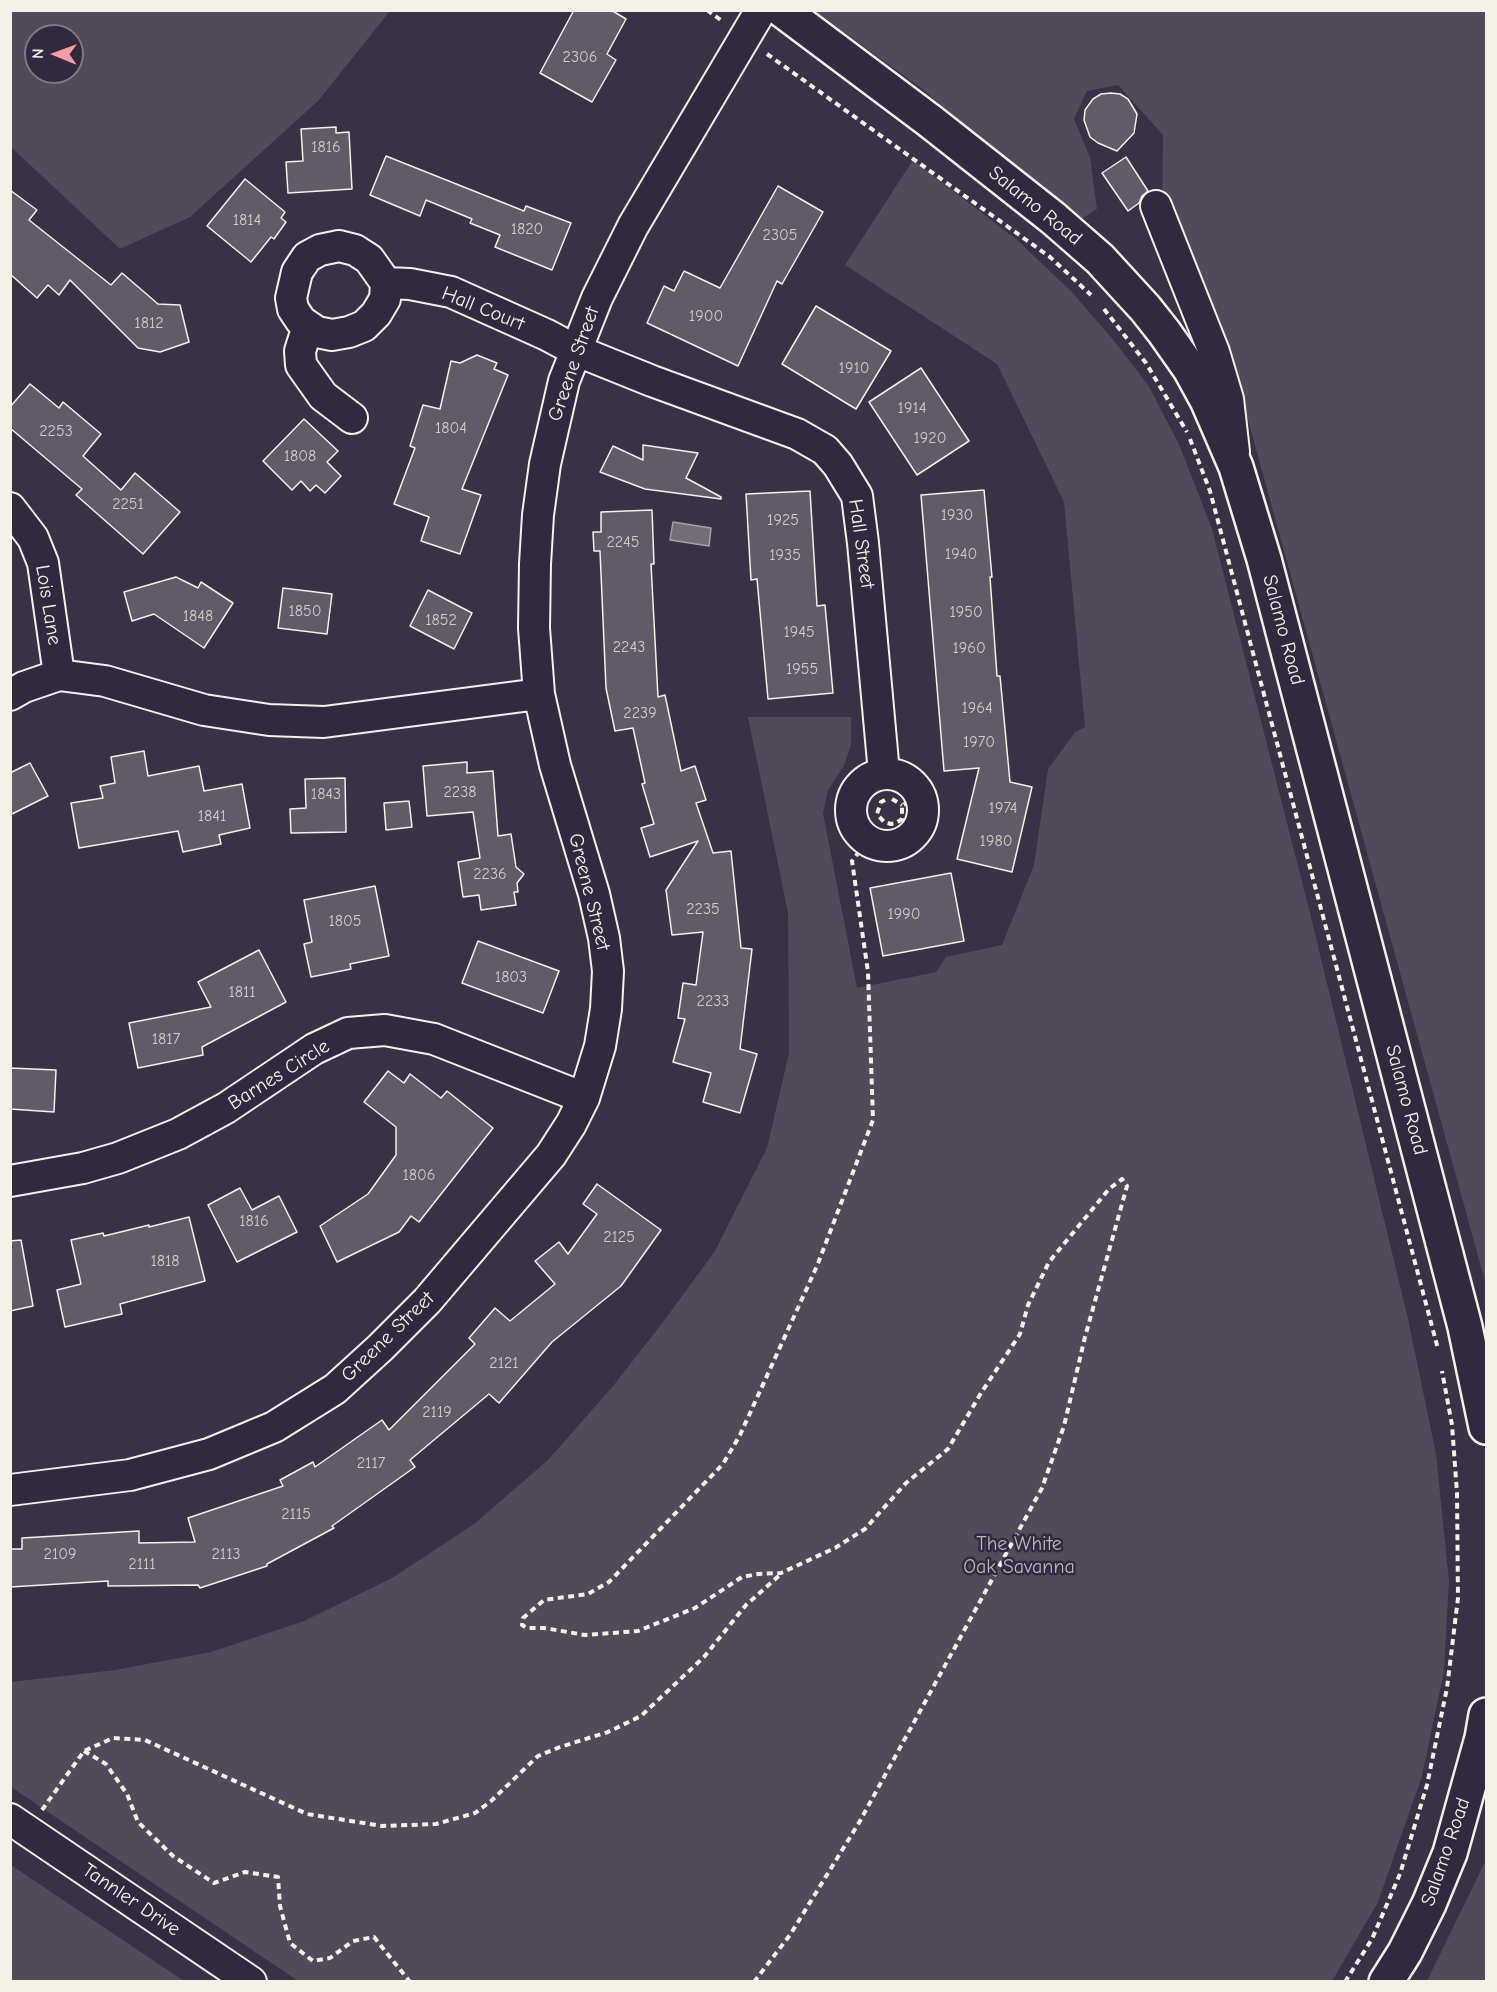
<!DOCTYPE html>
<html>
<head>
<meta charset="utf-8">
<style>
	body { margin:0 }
	#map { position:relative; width:1497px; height:1992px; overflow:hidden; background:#373244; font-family:"Comic Neue",sans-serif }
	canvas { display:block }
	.frame { position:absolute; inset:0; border:12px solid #f4f1e8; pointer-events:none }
	.north { position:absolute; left:24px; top:24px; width:60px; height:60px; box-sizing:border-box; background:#2f2a3d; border:2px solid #7e7a81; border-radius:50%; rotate:271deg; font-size:16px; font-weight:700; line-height:24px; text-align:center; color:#f4f1e8 }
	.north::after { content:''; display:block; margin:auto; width:21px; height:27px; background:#ff9aa2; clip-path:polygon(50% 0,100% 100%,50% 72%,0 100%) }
</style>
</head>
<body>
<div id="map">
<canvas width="1497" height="1992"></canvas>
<div class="frame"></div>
<div class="north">N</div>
</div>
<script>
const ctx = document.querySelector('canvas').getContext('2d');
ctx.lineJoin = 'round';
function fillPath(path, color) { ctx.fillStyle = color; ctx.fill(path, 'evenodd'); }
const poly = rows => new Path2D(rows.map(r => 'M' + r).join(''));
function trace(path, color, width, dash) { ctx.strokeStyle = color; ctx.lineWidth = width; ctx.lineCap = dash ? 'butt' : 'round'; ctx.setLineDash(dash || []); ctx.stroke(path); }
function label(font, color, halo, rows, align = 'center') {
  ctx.font = font + ' "Comic Neue",sans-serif'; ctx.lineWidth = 5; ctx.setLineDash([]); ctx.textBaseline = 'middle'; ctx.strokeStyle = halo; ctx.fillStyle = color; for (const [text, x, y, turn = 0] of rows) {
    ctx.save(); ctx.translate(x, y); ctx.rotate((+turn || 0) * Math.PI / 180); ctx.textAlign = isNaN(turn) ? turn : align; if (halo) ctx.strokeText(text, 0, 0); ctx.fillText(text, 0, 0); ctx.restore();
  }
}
fillPath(poly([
	[10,11,11,10,390,11,318,101,190,217,120,249,11,147],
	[36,36,72,36,72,72,36,72],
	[815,11,1486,11,1486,1285,1221,322,1162,213,1163,135,1118,85,1087,91,1074,119,1090,157,1097,209,1080,220,921,88],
	[913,160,1017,240,1071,291,1115,342,1148,385,1179,444,1212,529,1310,913,1408,1319,1436,1454,1449,1581,1444,1671,1422,1776,1378,1902,1332,1981,298,1981,11,1787,11,1682,115,1670,211,1652,304,1621,392,1578,474,1524,548,1460,613,1386,663,1322,715,1251,767,1148,789,1053,788,913,748,717,851,717,851,744,844,766,828,790,823,813,857,988,936,972,946,957,1002,945,1034,865,1048,769,1075,732,1085,727,1064,502,997,364,845,265],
	[1486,1860,1486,1981,1427,1981],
	[10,1865,11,1865,184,1981,11,1981]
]), '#504b59');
const water = poly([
	[673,522,711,528,709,546,670,540,673,522]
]);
fillPath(water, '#726e77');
trace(water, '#a6a2a4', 1.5);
const building = poly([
	[574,10,611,10,626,19,607,54,616,60,592,102,540,73,574,10],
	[1111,93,1120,94,1128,99,1137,114,1134,133,1117,151,1098,143,1090,137,1084,120,1085,110,1093,99,1101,94,1111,93],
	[336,127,336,133,349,132,352,189,288,193,286,162,303,161,301,129,336,127],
	[386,156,524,211,526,206,571,223,552,270,495,247,500,235,470,223,472,219,426,200,420,216,370,195,386,156],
	[1126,157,1148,191,1142,196,1139,203,1128,211,1102,173,1126,157],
	[245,179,285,212,281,218,286,222,274,239,271,237,251,262,207,226,245,179],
	[778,186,823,212,782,284,777,281,738,366,647,323,664,286,674,291,684,271,720,288,778,186],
	[10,190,37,210,29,220,111,285,122,273,158,304,180,305,189,342,160,352,138,348,70,280,59,295,48,285,37,298,10,274,10,190],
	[816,306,891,351,856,409,782,364,816,306],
	[477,355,497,363,494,369,508,375,462,489,481,495,460,554,421,541,429,517,394,504,415,448,410,446,423,405,440,409,451,361,460,363,477,355],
	[921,368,969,441,917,475,869,402,921,368],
	[30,384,59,408,63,402,101,434,83,456,121,490,135,473,180,512,143,554,76,495,82,489,10,428,10,407,30,384],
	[304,419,338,451,327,462,341,476,325,493,316,485,310,491,301,481,292,490,263,461,304,419],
	[643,445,698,453,686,478,721,497,721,499,645,489,600,472,613,446,643,460,643,445],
	[984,490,992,577,990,577,997,676,1000,676,1010,782,1032,787,1012,872,957,859,979,768,944,771,921,495,984,490],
	[810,491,817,606,825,605,833,693,768,699,757,579,751,580,746,494,810,491],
	[652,510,654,564,651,564,658,697,665,695,681,771,695,766,706,800,696,803,713,853,731,851,741,948,752,949,740,1049,757,1054,740,1113,703,1102,711,1073,673,1062,685,1019,678,1018,683,983,696,985,703,932,672,935,666,890,698,841,650,857,641,828,654,824,642,784,645,783,633,728,615,731,606,688,600,551,594,551,593,532,601,532,601,512,652,510],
	[176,577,198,588,201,582,233,603,204,648,154,614,132,621,124,592,176,577],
	[283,588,332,594,327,634,278,628,283,588],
	[428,590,472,613,454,649,410,626,428,590],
	[144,751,148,776,199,766,204,791,242,784,250,828,219,835,221,844,183,852,178,831,79,848,71,803,103,798,100,786,115,783,111,757,144,751],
	[467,762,467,773,493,771,498,836,511,834,516,867,524,874,517,883,518,892,514,892,516,905,481,910,479,895,463,897,458,862,480,858,473,812,427,816,423,766,467,762],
	[30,763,48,796,10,815,10,773,30,763],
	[345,778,346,832,291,833,290,809,306,808,305,779,345,778],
	[409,801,412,827,386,830,384,803,409,801],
	[951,873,964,941,883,956,870,888,951,873],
	[375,886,389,956,350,964,351,969,311,977,304,944,312,942,304,900,375,886],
	[478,941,559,971,543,1013,462,983,478,941],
	[259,950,286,1002,202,1047,203,1055,138,1068,129,1023,211,1007,198,982,259,950],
	[10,1068,56,1070,54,1112,10,1109,10,1068],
	[388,1071,404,1083,410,1074,441,1098,447,1091,493,1128,419,1222,411,1216,399,1232,337,1262,320,1226,368,1194,396,1155,396,1127,364,1102,388,1071],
	[597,1184,661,1230,621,1286,552,1342,499,1403,489,1394,410,1460,415,1467,332,1526,334,1528,267,1564,267,1566,200,1588,198,1585,108,1586,108,1581,10,1587,10,1549,22,1549,22,1538,139,1531,139,1543,195,1542,188,1518,283,1486,280,1480,313,1462,315,1467,382,1420,389,1430,475,1344,469,1338,495,1308,510,1321,555,1284,535,1261,559,1242,568,1254,597,1214,583,1204,597,1184],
	[240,1188,252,1210,279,1196,297,1232,237,1262,208,1205,240,1188],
	[189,1217,205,1281,120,1304,122,1314,65,1327,57,1290,81,1284,71,1240,103,1233,104,1236,149,1225,149,1227,189,1217],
	[21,1240,33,1306,10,1311,10,1241,21,1240]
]);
fillPath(building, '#5f5c67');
trace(building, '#f4f1e8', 1.5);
const minor = poly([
	[1156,206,1214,352,1228,399,1234,452],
	[339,246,355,250,369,259,386,283,385,299,376,314,364,326,349,332,332,335,317,332,301,321,293,309,291,298,297,272,307,257,320,250,339,246],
	[386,283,410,284,451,292,547,335,575,350,652,381,797,434,825,450,838,465,857,496,863,543,884,773],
	[308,326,300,351,301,365,323,396,352,418],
	[10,508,33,538,43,563,59,675],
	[10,695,24,687,59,675,105,681,204,710,269,720,324,722,539,694],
	'851 810a36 36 0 1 1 72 0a36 36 0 1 1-72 0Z',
	[10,1181,83,1168,118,1158,178,1134,226,1108,314,1049,348,1033,385,1030,434,1039,584,1098],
	[10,1490,130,1475,209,1454,274,1427,335,1389,380,1348,427,1301,551,1155,571,1124,584,1098,600,1046,606,1009,608,971,604,938,594,894,555,765,539,694,534,628,535,564,538,515,545,464,564,381,597,298,633,226,761,10],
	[10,1819,251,1982]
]);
const major = poly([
	[782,10,930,121,1053,218,1100,259,1145,308,1164,332,1190,369,1207,400,1236,467,1264,559,1465,1327,1486,1427],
	[1386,1982,1405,1952,1429,1904,1450,1853,1482,1738,1486,1715]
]);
trace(minor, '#f4f1e8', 34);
trace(major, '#f4f1e8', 38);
trace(poly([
	[707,10,722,21],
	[767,54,1050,257,1091,295],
	[1104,309,1146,363,1187,432],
	[1190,439,1210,491,1438,1349],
	[892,799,902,805],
	[885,800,881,802,877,814,884,822,891,824,896,823,902,819,902,805,922,798],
	[84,1751,106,1764,127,1794,138,1822,173,1856,214,1883,245,1872,278,1877,280,1906,290,1943,313,1961,330,1958,353,1941,374,1937,410,1982],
	[42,1810,84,1751,113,1738,145,1740,307,1814,382,1826,436,1824,475,1813,491,1801,538,1756,560,1747,608,1732,641,1716,704,1657,746,1605,781,1574],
	[754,1982,790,1935,860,1821,1042,1488,1064,1426,1085,1337,1127,1186,1122,1179,1109,1189,1049,1262,1028,1305,1020,1334,981,1393,948,1449,906,1483,865,1529,835,1548,781,1573,758,1574,742,1577,695,1608,638,1631,585,1635,544,1628,527,1628,522,1625,523,1618,544,1600,588,1594,609,1582,723,1464,740,1435,817,1266,873,1120,868,972,852,861,859,852],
	[1345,1982,1372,1939,1400,1874,1427,1785,1447,1688,1458,1598,1457,1493,1452,1425,1442,1371]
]), '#f4f1e8', 4, [6, 4.5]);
trace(minor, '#2f2a3d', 30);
trace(major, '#2f2a3d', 33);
label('16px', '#cfccc8', null, [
	["2306",580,57],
	["1816",326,147],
	["1814",247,220],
	["1820",527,229],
	["2305",780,235],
	["1900",706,316],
	["1812",149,323],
	["1910",854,368],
	["1914",912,408],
	["1804",451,428],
	["2253",56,431],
	["1920",930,438],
	["1808",300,456],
	["2251",128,504],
	["1930",957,515],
	["1925",783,520],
	["2245",623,542],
	["1940",961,554],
	["1935",785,555],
	["1850",305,611],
	["1950",966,612],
	["1848",198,616],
	["1852",441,620],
	["1945",799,632],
	["2243",629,647],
	["1960",969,648],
	["1955",802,669],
	["1964",977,708],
	["2239",640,713],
	["1970",979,742],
	["2238",460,792],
	["1843",326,794],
	["1974",1003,808],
	["1841",212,816],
	["1980",996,841],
	["2236",490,874],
	["2235",703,909],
	["1990",904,914],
	["1805",345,921],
	["1803",511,977],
	["1811",242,992],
	["2233",713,1001],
	["1817",166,1039],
	["1806",419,1175],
	["1816",254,1221],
	["2125",619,1237],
	["1818",165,1261],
	["2121",504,1363],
	["2119",437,1412],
	["2117",371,1463],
	["2115",296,1514],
	["2109",60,1554],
	["2113",226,1554],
	["2111",142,1564]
]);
label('20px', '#f4f1e8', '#2f2a3d', [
	["Salamo Road",1035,206,39],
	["Hall Court",483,309,22],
	["Greene Street",574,364,-71],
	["Hall Street",861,544,82],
	["Lois Lane",48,605,81],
	["Salamo Road",1283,630,75],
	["Greene Street",589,892,76],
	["Barnes Circle",279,1075,-32],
	["Salamo Road",1406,1100,75],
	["Greene Street",388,1337,-44],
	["Salamo Road",1446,1852,-71],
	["Tannler Drive",131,1900,34]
]);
label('20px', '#bbb7b6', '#2f2a3d', [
	["The White",1019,1544],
	["Oak Savanna",1019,1567]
]);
</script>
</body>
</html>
